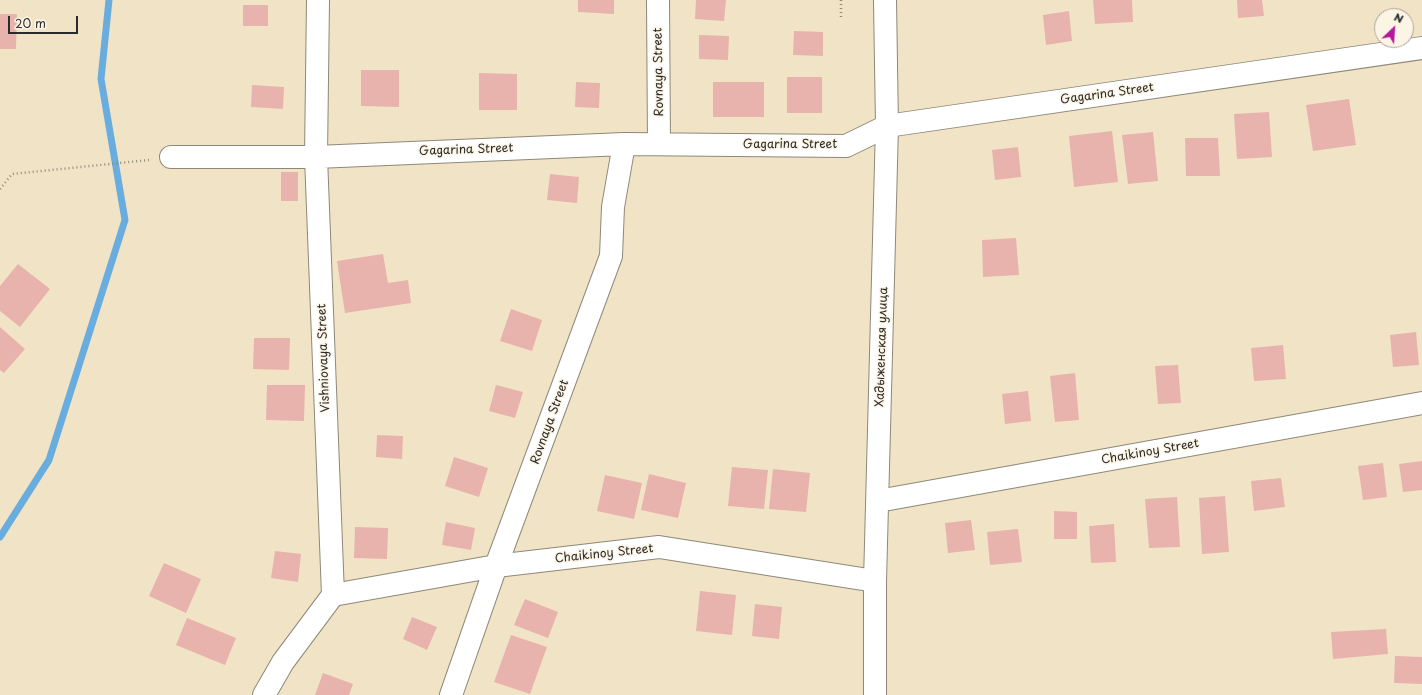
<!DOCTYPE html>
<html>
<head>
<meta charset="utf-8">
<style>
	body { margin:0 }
	#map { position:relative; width:1422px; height:695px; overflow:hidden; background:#f1e4c6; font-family:"Playpen Sans",sans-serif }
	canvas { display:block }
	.north { position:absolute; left:1374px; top:8px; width:40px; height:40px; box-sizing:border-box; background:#fcf5e5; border:1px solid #a8a49b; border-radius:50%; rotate:25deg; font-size:11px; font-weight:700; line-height:16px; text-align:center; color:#2b2b2b }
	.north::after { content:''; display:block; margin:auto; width:14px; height:18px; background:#b5179e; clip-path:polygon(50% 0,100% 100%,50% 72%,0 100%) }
	.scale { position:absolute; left:8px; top:16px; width:70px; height:18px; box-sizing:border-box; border:2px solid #2b2b2b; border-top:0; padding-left:5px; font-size:12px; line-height:14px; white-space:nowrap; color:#2b2b2b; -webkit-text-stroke:3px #fcf5e5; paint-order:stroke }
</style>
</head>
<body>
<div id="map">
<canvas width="1422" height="695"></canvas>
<div class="north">N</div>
<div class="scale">20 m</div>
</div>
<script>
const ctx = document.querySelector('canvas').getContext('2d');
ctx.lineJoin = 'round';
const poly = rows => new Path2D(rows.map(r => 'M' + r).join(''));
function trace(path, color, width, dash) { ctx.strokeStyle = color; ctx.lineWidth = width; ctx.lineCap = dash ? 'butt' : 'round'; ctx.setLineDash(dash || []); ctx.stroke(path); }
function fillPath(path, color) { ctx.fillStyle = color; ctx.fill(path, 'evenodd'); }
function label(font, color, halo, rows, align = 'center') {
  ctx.font = font + ' "Playpen Sans",sans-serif'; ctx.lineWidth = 3; ctx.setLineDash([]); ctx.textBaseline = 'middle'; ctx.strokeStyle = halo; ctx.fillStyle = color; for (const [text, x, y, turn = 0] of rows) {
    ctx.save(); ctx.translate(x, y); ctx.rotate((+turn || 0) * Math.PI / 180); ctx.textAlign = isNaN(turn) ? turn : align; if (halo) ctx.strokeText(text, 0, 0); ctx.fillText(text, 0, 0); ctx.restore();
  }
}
trace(poly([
	[0,537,49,460,125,220,101,79,109,0]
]), '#69acde', 7);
fillPath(poly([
	[578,0,614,0,614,14,578,12],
	[696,0,726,0,724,21,695,19],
	[1093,0,1132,0,1133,22,1095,24],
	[1237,0,1262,0,1264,16,1238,18],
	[243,5,268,5,268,26,243,26],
	[1069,11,1072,41,1046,45,1043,15],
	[0,14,17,14,16,49,0,49],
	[794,31,823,32,823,56,793,55],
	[699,35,729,36,728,60,699,59],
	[361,70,399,70,399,107,361,106],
	[479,73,517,74,517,110,479,110],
	[787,77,822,77,822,113,787,113],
	[576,82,600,83,599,108,575,107],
	[713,82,764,82,764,117,713,117],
	[252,85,284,87,283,109,251,107],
	[1349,99,1356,145,1313,151,1306,105],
	[1269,112,1272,157,1237,159,1234,114],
	[1112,131,1118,182,1074,187,1069,136],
	[1153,132,1158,181,1128,184,1122,135],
	[1185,138,1218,138,1220,176,1186,176],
	[1018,147,1021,177,995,180,992,150],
	[281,172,298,172,298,201,281,201],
	[550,174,579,177,577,203,547,200],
	[1016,238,1019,275,983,277,982,240],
	[383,254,388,283,408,280,411,303,345,313,337,261],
	[18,264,50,289,20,327,0,311,0,286],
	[511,309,542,320,532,351,500,341],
	[0,327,25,349,4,373,0,370],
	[1416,332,1419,365,1393,367,1390,335],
	[254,338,290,338,289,370,253,369],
	[1283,345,1286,379,1254,381,1251,348],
	[1178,365,1181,403,1158,404,1155,366],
	[1075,373,1079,420,1055,422,1050,376],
	[267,385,305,385,304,421,266,420],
	[496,385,523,392,515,418,489,411],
	[1028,391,1031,421,1005,424,1002,394],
	[377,435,403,436,402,459,376,457],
	[454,457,488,468,479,497,445,486],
	[1422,461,1422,490,1403,492,1399,464],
	[1383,463,1387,497,1363,500,1358,466],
	[732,467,768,470,764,509,728,506],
	[773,469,810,473,806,512,769,509],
	[649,474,686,483,678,518,641,510],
	[605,475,642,483,634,519,597,511],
	[1281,478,1285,507,1254,511,1251,481],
	[1225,496,1229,552,1202,554,1199,498],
	[1177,497,1180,547,1149,548,1145,499],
	[1054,511,1077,512,1077,539,1054,539],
	[971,520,975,550,948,553,945,523],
	[446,522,475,528,471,550,442,545],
	[1114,524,1116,562,1091,563,1089,526],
	[355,527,388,528,387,559,354,558],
	[1018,529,1022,562,990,565,987,532],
	[275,551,301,554,298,582,271,578],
	[164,563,201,579,186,613,149,596],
	[700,591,736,595,732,635,696,631],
	[525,599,558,612,548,638,514,625],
	[755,604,782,607,779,639,752,636],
	[412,617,437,627,427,650,403,639],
	[187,618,236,638,225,665,176,645],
	[1386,629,1388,654,1333,659,1331,632],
	[511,635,547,647,530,694,494,682],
	[1395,656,1422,657,1422,684,1394,683],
	[323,673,353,684,349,695,315,695]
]), '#e7b3ac');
const minor = poly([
	[658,0,659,144],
	[171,157,316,157,624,144,846,146,887,126,1422,48],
	[878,501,1422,403],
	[333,595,496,566,659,547,875,581],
	[264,695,283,662,333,595,316,157,318,0],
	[451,695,496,566,611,256,613,207,624,144]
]);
const major = poly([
	[875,695,875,581,887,126,885,0]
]);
trace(minor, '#8e8878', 24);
trace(major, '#8e8878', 24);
trace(poly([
	[841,17,841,0],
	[0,189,12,174,149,160]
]), '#8e8878', 2.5, [1, 3]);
trace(minor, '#fff', 22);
trace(major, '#fff', 22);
label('12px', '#2b2b2b', '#fcf5e5', [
	["Rovnaya Street",659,72,-91],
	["Gagarina Street",1107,94,-8],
	["Gagarina Street",790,145],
	["Gagarina Street",466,150,-2],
	["Хадыженская улица",882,347,-88],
	["Vishniovaya Street",324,358,-92],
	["Rovnaya Street",550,422,-70],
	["Chaikinoy Street",1150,452,-10],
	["Chaikinoy Street",604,554,-6]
]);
</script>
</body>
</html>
